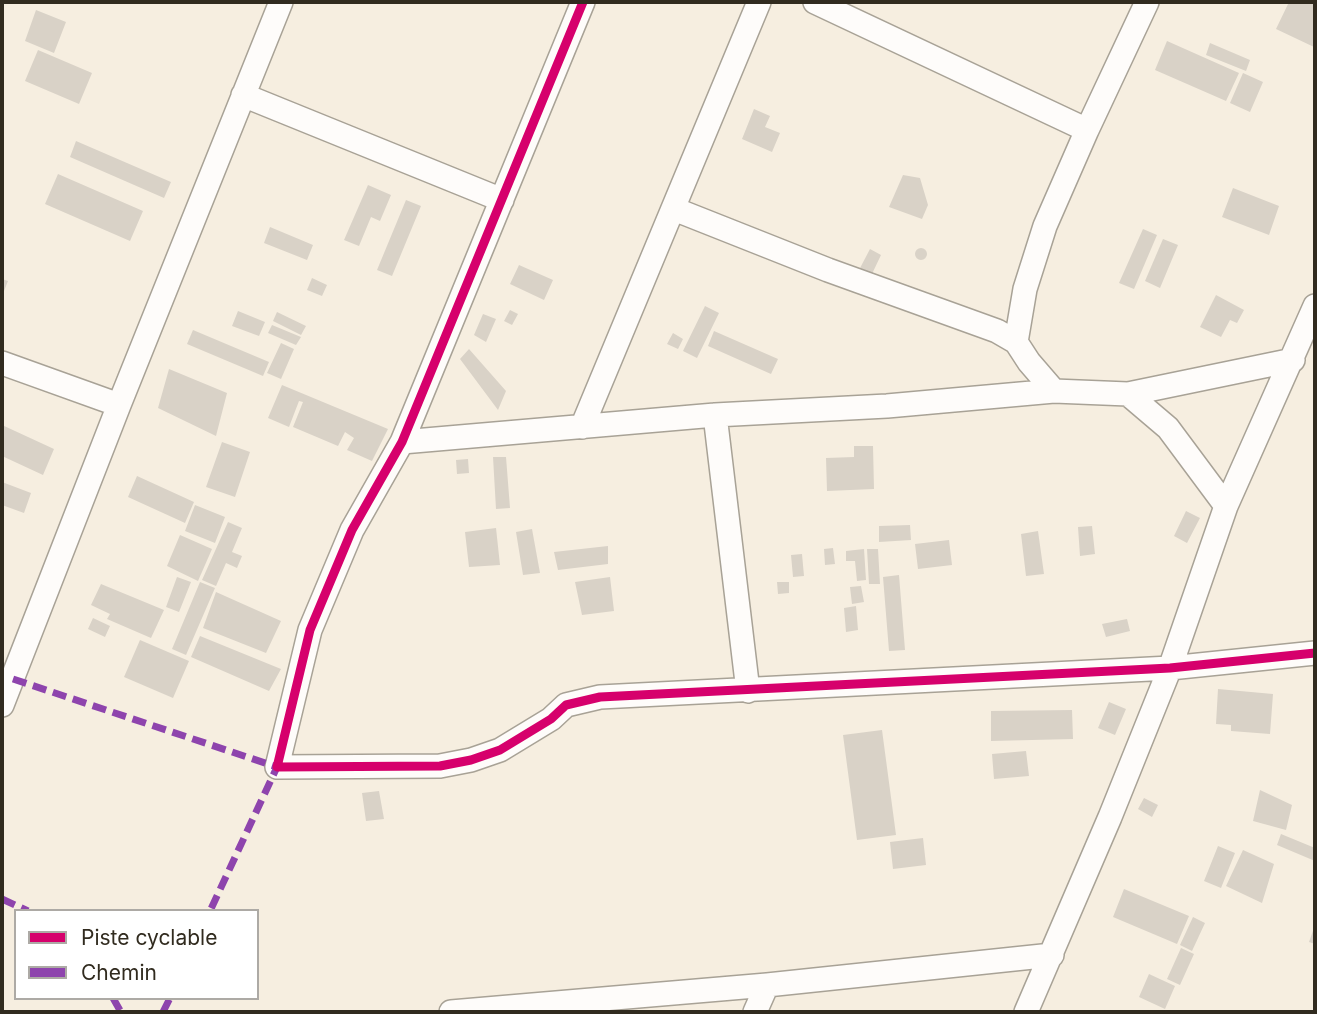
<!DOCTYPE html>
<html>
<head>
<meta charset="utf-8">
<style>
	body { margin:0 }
	#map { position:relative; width:1317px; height:1014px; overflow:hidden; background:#f6eee0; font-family:Inter,sans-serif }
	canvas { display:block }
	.frame { position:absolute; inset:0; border:4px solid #312b1f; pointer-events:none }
	.legend { position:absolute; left:14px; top:909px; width:245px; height:91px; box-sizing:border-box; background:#fff; border:2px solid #adaaa5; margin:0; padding:9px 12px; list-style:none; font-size:21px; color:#312b1f }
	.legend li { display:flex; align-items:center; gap:14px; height:35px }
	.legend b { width:35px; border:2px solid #adaaa5 }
</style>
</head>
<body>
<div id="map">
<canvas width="1317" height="1014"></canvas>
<div class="frame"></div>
<ul class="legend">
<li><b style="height:9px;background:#d6006c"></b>Piste cyclable</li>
<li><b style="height:9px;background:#8e44ad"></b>Chemin</li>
</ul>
</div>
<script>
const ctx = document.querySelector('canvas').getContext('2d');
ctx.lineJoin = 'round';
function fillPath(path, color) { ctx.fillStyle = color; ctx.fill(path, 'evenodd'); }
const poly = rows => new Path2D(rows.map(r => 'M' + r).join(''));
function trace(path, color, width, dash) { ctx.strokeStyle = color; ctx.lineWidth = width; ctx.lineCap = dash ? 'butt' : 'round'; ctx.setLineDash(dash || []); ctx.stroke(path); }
fillPath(poly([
	[1289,2,1315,2,1314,47,1276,29],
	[36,10,66,22,54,53,25,41],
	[1167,41,1239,73,1226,101,1155,70],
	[1210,43,1250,60,1246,71,1206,55],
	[38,50,92,73,79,104,25,81],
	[1243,73,1263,82,1250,112,1230,103],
	[754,109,770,116,765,127,780,133,772,152,742,139],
	[76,141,171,182,164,198,70,157],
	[58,174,143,211,130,241,45,204],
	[903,175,920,178,928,205,922,219,889,207],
	[368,185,391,195,380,221,371,217,359,246,344,240],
	[1233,188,1279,206,1269,235,1222,217],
	[406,200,421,206,392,276,377,270],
	[270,227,313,245,307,260,264,243],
	[1143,229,1157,235,1134,289,1119,283],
	[1163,239,1178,245,1160,288,1145,281],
	'915 254a6 6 0 1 1 12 0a6 6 0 1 1-12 0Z',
	[870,249,881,255,871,276,859,270],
	[519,265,553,280,544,300,510,284],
	[312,278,327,285,322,296,307,290],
	[2,279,8,281,2,296],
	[1216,295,1244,310,1237,323,1230,320,1221,337,1200,327],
	[705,306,719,313,697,358,683,351],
	[510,310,518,314,512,325,504,321],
	[238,311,265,322,259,336,232,326],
	[277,312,306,326,301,335,273,321],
	[483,314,496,319,486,342,474,335],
	[272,325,301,337,296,345,268,333],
	[193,330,269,362,263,376,187,344],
	[714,331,778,359,771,374,708,346],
	[673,333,683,339,678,349,667,344],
	[281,343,294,349,281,379,267,373],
	[469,349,506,391,498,410,460,359],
	[169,369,227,393,216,436,158,408],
	[282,385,388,429,372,461,347,450,354,438,345,432,338,446,293,427,303,402,299,401,289,427,268,418],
	[2,425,54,449,43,475,2,456],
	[222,442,250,452,235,497,206,487],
	[854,446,873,446,874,489,827,491,826,458,854,457],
	[493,457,506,457,510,508,496,509],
	[468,459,469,473,457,474,456,460],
	[137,476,194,502,185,523,128,497],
	[2,482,31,493,24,513,2,505],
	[195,505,225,517,215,543,185,531],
	[1186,511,1200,518,1187,543,1174,536],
	[228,522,242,528,232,552,242,556,237,568,226,563,216,586,202,580],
	[910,525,911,540,879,542,879,526],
	[1092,526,1095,554,1080,556,1078,527],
	[496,528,500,565,469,567,465,532],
	[532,529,540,573,523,575,516,532],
	[1038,531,1044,574,1026,576,1021,534],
	[180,535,212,549,198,581,167,566],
	[949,540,952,565,918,569,915,544],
	[608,546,608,564,558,570,554,552],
	[833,548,835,564,825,565,824,549],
	[864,549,866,580,857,581,855,561,846,561,846,551],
	[867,549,878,549,880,584,869,584],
	[802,554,804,576,793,577,791,555],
	[899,575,905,650,889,651,883,577],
	[177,577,191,582,179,612,166,607],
	[610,577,614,611,582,615,575,582],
	[200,582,215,588,186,655,172,649],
	[777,582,789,582,789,593,778,594],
	[101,584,164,610,151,638,107,619,110,614,91,605],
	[861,586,864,602,852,604,850,587],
	[216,592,281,621,266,653,203,628],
	[856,606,858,630,846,632,844,608],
	[93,618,110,626,105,637,88,629],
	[1127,619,1130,631,1106,637,1102,624],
	[200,636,281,669,269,691,191,657],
	[140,640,189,661,173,698,124,677],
	[1218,689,1273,694,1270,734,1231,731,1231,725,1216,724],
	[1109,702,1126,709,1115,735,1098,728],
	[1072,710,1073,739,991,741,991,711],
	[882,730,896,835,857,840,843,735],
	[1026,751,1029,776,994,779,992,754],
	[1260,790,1292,805,1286,830,1253,821],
	[379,791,384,819,366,821,362,793],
	[1144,798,1158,805,1152,817,1138,809],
	[1281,834,1315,848,1315,861,1277,845],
	[923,838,926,865,893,869,890,842],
	[1218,846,1235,853,1221,888,1204,881],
	[1243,850,1274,864,1262,903,1226,886],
	[1124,889,1189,916,1177,944,1113,917],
	[1193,917,1205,923,1192,951,1180,945],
	[1315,925,1315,944,1309,942],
	[1181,948,1194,954,1180,985,1167,979],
	[1149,974,1175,986,1165,1009,1139,997]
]), '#d9d2c7');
const minor = poly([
	[583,2,402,442,352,530,310,630,277,767,440,766,471,760,500,750,551,719,566,705,600,697,1170,668,1315,653],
	[815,2,1087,130],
	[243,95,502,200],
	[674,209,828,270,997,331,1016,342,1029,362,1054,391],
	[1016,342,1025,289,1045,226,1087,130,1147,2],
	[2,363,119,405],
	[1128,394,1168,428,1226,506],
	[715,415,748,691],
	[582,427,759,2],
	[402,442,715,415,887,406,1054,391,1128,394,1293,360],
	[2,705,119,405,281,2],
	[451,1012,767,985,1052,955],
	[755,1012,767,985],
	[1026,1012,1110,817,1170,668,1226,506,1315,306]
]);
trace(minor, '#a8a296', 26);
trace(minor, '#fefcfa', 23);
trace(poly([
	[13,679,277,767,210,911],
	[2,899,28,911],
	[113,998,121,1012],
	[163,1012,170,998]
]), '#8e44ad', 7, [14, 7]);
trace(poly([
	[583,2,402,442,352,530,310,630,277,767,440,766,471,760,500,750,551,719,566,705,600,697,1170,668,1315,653]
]), '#d6006c', 9);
</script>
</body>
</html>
